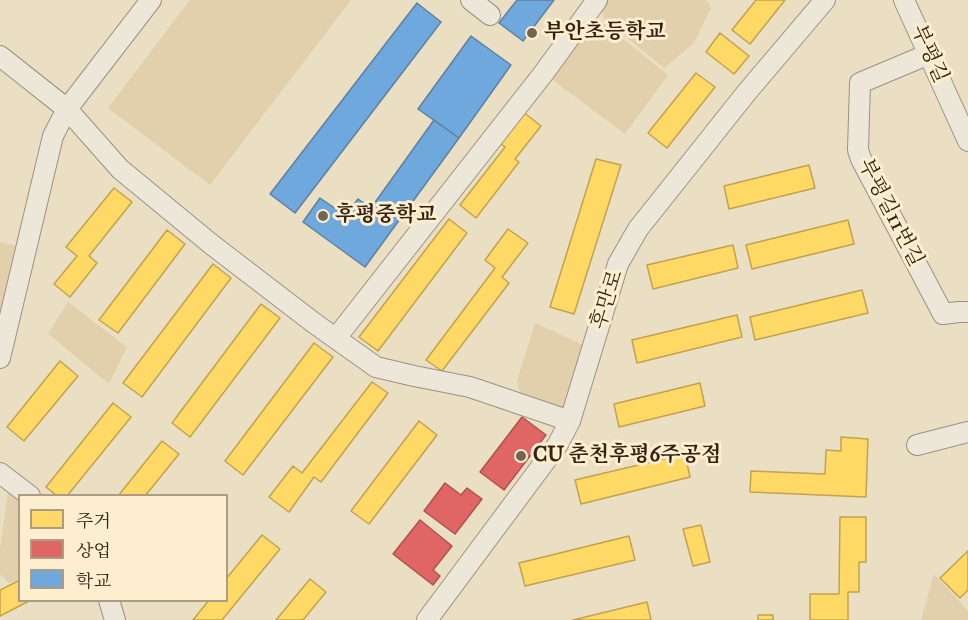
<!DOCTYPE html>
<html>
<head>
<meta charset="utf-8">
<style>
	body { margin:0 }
	#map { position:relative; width:968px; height:620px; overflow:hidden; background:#ebdfc3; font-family:"IM FELL Great Primer","Noto Serif KR",serif }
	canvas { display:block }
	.legend { position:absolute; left:18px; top:494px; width:210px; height:108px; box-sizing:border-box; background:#fceece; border:2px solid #ac9c84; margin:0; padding:8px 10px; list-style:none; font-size:18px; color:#352215 }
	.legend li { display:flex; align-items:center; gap:12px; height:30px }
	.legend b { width:30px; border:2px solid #ac9c84 }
</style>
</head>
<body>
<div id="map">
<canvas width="968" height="620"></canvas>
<ul class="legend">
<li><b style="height:16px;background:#ffd966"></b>주거</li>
<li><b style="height:16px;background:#e06666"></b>상업</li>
<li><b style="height:16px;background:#6fa8dc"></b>학교</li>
</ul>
</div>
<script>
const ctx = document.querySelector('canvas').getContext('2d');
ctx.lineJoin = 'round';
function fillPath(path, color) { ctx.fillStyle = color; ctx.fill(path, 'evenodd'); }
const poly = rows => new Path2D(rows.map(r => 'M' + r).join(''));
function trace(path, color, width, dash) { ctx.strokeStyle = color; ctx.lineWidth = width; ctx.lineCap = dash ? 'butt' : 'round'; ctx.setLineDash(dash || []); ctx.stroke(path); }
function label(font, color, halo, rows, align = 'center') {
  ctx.font = font + ' "IM FELL Great Primer","Noto Serif KR",serif'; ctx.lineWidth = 6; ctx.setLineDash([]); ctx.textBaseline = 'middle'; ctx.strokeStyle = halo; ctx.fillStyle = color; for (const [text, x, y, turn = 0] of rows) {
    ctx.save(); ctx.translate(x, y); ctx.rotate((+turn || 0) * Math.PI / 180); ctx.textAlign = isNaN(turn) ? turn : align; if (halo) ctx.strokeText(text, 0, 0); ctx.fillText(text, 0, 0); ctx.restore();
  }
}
fillPath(poly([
	[190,0,351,0,210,185,108,108],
	[601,0,706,0,711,8,694,43,664,68,604,19,600,2],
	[592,14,668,75,625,134,546,75],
	[0,242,22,247,0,328],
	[68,302,127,347,109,384,48,334],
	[535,323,588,347,566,410,522,400,517,381],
	[8,493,20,501,19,579,9,583,0,574,0,548],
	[934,574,968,611,968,620,921,620]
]), '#e1d0ab');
const homes = poly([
	[756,0,785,0,750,44,732,30,756,0],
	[720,33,749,56,734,74,706,52,720,33],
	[696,73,715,87,667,148,648,133,696,73],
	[522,111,541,126,515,159,519,162,476,218,460,205,505,147,498,142,522,111],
	[596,159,621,165,574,314,550,307,596,159],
	[809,165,815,188,729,209,724,186,809,165],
	[114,188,132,202,89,256,97,263,70,297,54,284,77,256,66,247,114,188],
	[449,219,467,233,378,351,359,337,449,219],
	[848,220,854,244,752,269,746,245,848,220],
	[508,229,528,243,502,277,509,283,442,371,426,360,495,268,485,260,508,229],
	[167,230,185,244,118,333,99,320,167,230],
	[733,245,738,268,653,289,647,265,733,245],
	[213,264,231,278,142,397,123,383,213,264],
	[862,290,868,313,755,340,750,317,862,290],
	[261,304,280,318,190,437,172,423,261,304],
	[737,315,742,337,637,363,632,340,737,315],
	[314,343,333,357,243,475,225,461,314,343],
	[60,361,78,376,24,441,7,427,60,361],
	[372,382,388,393,321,482,314,477,289,512,269,497,293,466,302,473,372,382],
	[700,383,705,406,619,427,614,404,700,383],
	[113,403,131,417,67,496,57,496,46,487,113,403],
	[419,421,437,435,369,524,351,511,419,421],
	[841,437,868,439,866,497,750,492,751,471,825,474,826,450,841,451,841,437],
	[162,441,179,454,145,496,118,496,162,441],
	[685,454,690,477,581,504,575,480,685,454],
	[840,517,866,517,866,562,859,562,859,592,848,592,848,620,810,620,810,594,839,594,840,517],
	[701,525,710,562,693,566,683,529,701,525],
	[262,535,280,549,222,620,193,620,209,600,226,600,226,579,262,535],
	[629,536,635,560,525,586,519,563,629,536],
	[968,551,968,590,960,598,940,578,968,551],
	[310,579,326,592,303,620,276,620,310,579],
	[20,580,20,600,31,600,0,616,0,590,20,580],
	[647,602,651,620,573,620,647,602],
	[758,615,773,615,773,620,758,620,758,615]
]);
fillPath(homes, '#ffd966');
trace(homes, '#c2a24e', 1.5);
const shops = poly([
	[522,417,546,435,504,490,480,472,522,417],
	[445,483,461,495,467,488,482,499,455,534,424,511,445,483],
	[420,520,452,546,433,570,440,576,433,585,393,554,420,520]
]);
fillPath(shops, '#e06666');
trace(shops, '#ad524e', 1.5);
const schools = poly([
	[517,0,554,0,523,41,499,23,517,0],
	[417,3,441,22,295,213,270,194,417,3],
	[471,36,511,65,459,138,418,109,471,36],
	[434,120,459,138,365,267,303,222,320,198,346,216,358,199,371,208,434,120]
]);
fillPath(schools, '#6fa8dc');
trace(schools, '#5e80a0', 1.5);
const minor = poly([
	[471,0,490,15],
	[904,0,968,141],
	[929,54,860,83,858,150,861,159,943,314,959,312,968,312],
	[0,56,67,109,120,169,211,244,314,323,376,367,414,376,470,387,570,421],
	[336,338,543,74,597,0],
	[0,358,53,136,67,109,151,0],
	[917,445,968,432],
	[0,473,30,496],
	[109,600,115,620],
	[427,620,558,444,570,421,618,264,638,229,747,92,825,0]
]);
trace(minor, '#9a9180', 22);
trace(minor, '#ede7d9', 20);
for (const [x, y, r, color] of [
	[532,33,6,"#756452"],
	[323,216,6,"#756452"],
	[521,456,6,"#756452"]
]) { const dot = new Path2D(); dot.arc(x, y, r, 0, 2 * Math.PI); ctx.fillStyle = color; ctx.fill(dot); trace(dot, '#fceece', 2); }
label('bold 21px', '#352215', '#fceece', [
	["부안초등학교",544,33],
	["후평중학교",335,216],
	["CU 춘천후평6주공점",533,456]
], 'left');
label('21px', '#352215', '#fceece', [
	["부평길",929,54,66],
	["부평길11번길",890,213,63],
	["후만로",608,300,-72]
]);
</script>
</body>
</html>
